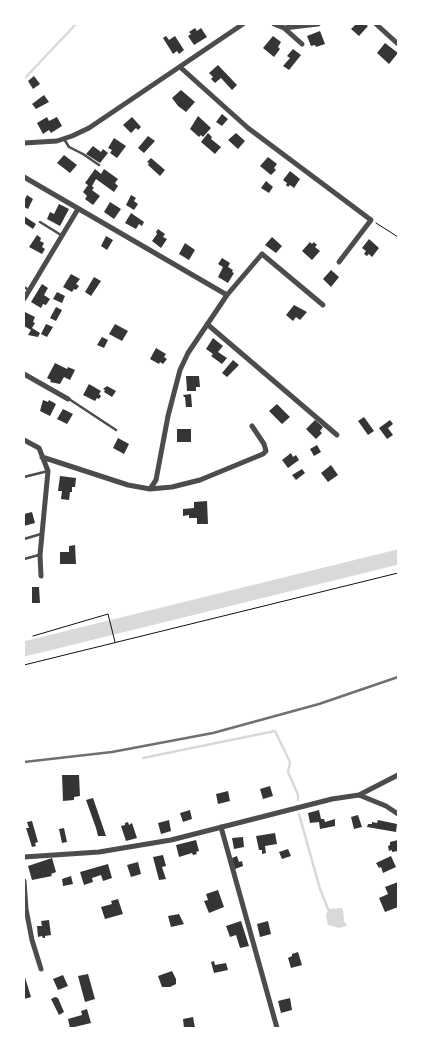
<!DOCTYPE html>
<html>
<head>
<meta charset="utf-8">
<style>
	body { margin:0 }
	#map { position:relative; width:422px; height:1052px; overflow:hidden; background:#fff; font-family:"Nunito Sans",sans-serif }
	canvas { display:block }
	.frame { position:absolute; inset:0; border:25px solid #fff; pointer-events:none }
</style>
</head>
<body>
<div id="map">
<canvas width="422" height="1052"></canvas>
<div class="frame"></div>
</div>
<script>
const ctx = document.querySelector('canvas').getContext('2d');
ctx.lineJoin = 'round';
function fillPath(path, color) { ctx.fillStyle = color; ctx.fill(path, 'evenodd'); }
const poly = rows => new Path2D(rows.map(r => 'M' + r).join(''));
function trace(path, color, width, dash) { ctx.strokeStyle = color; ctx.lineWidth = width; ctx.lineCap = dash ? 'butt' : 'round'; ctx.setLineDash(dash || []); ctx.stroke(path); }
fillPath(poly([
	[341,908,343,909,344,921,347,926,339,928,328,925,326,916,328,909]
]), '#d9d9d9');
trace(poly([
	[24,79,76,24],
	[143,758,275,731,290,762,288,772,298,795,298,800],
	[299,814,320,889,328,909]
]), '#d9d9d9', 2.5);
trace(poly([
	[24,649,398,557]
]), '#d9d9d9', 15);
fillPath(poly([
	[356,24,365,24,368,26,359,36,351,29],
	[195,28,197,31,201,28,207,37,194,45,188,36,191,34,189,32],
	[320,31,325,44,316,47,315,45,311,46,307,36],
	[166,36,169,40,175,36,184,50,179,54,177,51,173,54,163,38],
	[273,36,281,42,278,47,280,49,274,57,263,48],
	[385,43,398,53,389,64,377,53],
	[293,49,301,55,289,70,283,66,290,58,287,56],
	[218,65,237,85,232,90,221,78,215,83,211,79,213,77,209,73],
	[34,76,40,84,33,89,28,81],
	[181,90,195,102,186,112,178,106,172,98],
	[44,95,49,102,36,109,32,104],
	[222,114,228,119,222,126,216,122],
	[198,116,211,128,203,137,201,135,199,137,190,129],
	[47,117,49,121,57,117,62,126,51,133,49,130,43,134,37,123],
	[132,117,141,127,138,130,136,128,131,133,123,125],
	[208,133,212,137,211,139,221,147,215,154,201,142],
	[236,133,245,141,238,149,228,140],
	[148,136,155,141,144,153,138,148],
	[114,138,126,146,117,158,110,153,112,150,108,148],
	[93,146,101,152,103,149,108,153,100,163,86,154],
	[64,155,77,165,70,173,57,163],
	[268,157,277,164,274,168,276,170,271,175,260,166],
	[151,158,165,170,160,176,148,165,149,163,147,162],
	[95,169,101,174,104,169,118,179,115,183,118,186,114,192,96,179,92,186,94,188,92,190,100,196,93,205,85,199,87,196,83,192,88,185,85,183],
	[290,171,300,179,294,188,290,185,288,187,286,185,287,183,283,180],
	[266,181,273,187,269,193,261,188],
	[27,195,33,199,28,209,24,207,24,201],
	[131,195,136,198,134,201,138,204,134,210,126,205],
	[110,202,121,209,114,219,104,212],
	[59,204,69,209,60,226,47,219,50,212,54,214],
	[131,213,144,222,142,226,139,224,136,229,125,223],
	[24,216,36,224,33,229,24,223],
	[158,229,165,234,163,237,167,239,161,248,152,241,157,234,156,232],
	[37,235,41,238,40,241,44,243,42,247,45,249,42,254,29,247],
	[106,236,113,240,107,250,101,246],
	[272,237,282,246,276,253,265,245],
	[369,239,379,248,372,257,369,254,367,256,364,254,366,251,362,248],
	[310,242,312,244,314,242,317,245,315,247,320,251,312,260,302,251],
	[185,243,195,250,189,260,179,254],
	[222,258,230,263,228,267,233,270,232,272,234,273,228,283,218,277,223,267,218,264],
	[331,270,339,277,331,287,323,279],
	[71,274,80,279,76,284,79,286,76,290,74,289,72,292,63,287],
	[94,277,101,281,91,296,85,292],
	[42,284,48,288,44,295,50,299,46,305,43,304,41,308,31,302],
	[57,292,65,296,62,303,53,299],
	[294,305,307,312,300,320,296,317,293,321,286,315],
	[56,307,62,310,56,321,50,318],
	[25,312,35,317,33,322,35,323,32,328,40,333,38,337,28,335,31,330,24,326],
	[46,324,53,327,47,337,41,334],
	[115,324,128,331,122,341,109,334],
	[102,337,108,340,104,348,97,345],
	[213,338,223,346,218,352,227,358,222,364,211,356,213,354,206,349],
	[156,348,166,354,164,357,167,359,163,364,160,362,159,364,150,359],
	[233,360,239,365,227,377,222,373],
	[55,363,67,369,68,367,75,370,70,380,64,377,60,384,50,382,51,380,47,378],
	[186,376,199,376,200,387,196,387,196,391,187,391],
	[89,384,101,391,99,394,101,396,99,399,97,398,95,401,83,395],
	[107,386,116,391,112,397,104,392,105,390,103,389],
	[191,394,192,407,186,407,185,397,184,397,183,395],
	[43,400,48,402,49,400,56,404,50,416,40,411],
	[277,404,290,417,282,424,269,411],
	[63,409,73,414,67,424,57,419],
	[364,417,374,431,368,435,358,421],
	[315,420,323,427,320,431,322,433,316,439,306,429],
	[390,420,393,424,388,428,393,435,387,439,379,428],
	[177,429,191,429,191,442,177,442],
	[118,438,129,444,124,454,113,448],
	[317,445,321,452,314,456,310,449],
	[291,453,293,457,296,455,299,460,288,468,282,460],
	[331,465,338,475,328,482,321,473],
	[302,469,305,473,296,480,292,475],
	[60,476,76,478,75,487,72,487,72,492,70,492,69,500,61,499,62,491,58,491],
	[207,501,208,524,197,524,197,518,189,518,189,515,183,516,183,509,194,508,194,502],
	[32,512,35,523,24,526,24,514],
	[75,545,76,564,60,564,60,552,69,552,69,546],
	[32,587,39,587,40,603,32,603],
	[62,775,79,775,80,796,74,797,74,800,63,801],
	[270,786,273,796,263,799,260,789],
	[228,791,230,801,218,804,216,794],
	[93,798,106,836,98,836,96,828,86,800],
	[190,810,192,819,183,822,180,813],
	[319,810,321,819,324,819,325,822,335,819,335,826,320,829,319,822,310,823,308,813],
	[358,815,362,827,354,829,351,817],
	[169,820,171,831,161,834,158,823],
	[378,820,397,824,396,832,367,827,368,824,372,824,372,822,377,823],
	[32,821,38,842,35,843,36,846,32,847,26,828,29,828,27,822],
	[128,822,129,825,132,823,137,838,126,841,121,826,125,825,125,823],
	[64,828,67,842,62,843,59,829],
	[275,833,277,844,265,846,266,853,262,854,262,850,259,850,256,836],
	[243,837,244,847,234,849,232,838],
	[196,840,199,851,196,852,197,854,193,855,192,853,179,857,176,845],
	[398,840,398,851,392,852,392,850,389,851,388,846,390,845,390,842],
	[288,849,291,856,282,859,279,852],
	[163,855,166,866,162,867,166,879,159,880,153,857],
	[237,856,239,862,242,861,243,866,235,869,232,858],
	[391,856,396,867,383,873,381,867,379,868,376,863],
	[52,858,56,872,51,874,52,876,32,880,28,866],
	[138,862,141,874,131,877,127,865],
	[108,864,112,878,103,881,101,875,92,878,93,882,84,885,80,872],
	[71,876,73,884,63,886,62,879],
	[398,882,398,907,385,912,379,898,388,894,385,887],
	[218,890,224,907,209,913,204,901,208,900,206,894],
	[118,899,123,914,105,919,101,907,112,904,111,901],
	[179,914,184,924,171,927,168,916],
	[49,920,51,935,45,936,45,938,43,938,42,936,38,937,37,926,42,926,41,921],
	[241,921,249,946,240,948,236,935,230,937,226,926],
	[268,921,271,934,260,937,257,924],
	[298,952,302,965,291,968,288,958,292,956,292,954],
	[214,961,215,965,226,963,228,970,214,973,211,962],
	[172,971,176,979,176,984,170,987,162,987,158,976],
	[24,974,31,997,24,999],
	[88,974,95,999,85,1002,78,976],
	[63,975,68,986,58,990,53,979],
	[55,997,58,998,64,1012,59,1015,51,999],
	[290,998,292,1010,281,1013,278,1001],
	[87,1009,91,1023,70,1028,68,1019,82,1015,81,1011],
	[193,1017,195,1028,184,1028,183,1019]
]), '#353535');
trace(poly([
	[376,223,398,237],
	[33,636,108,614,115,642],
	[24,665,398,573]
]), '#111', 1);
trace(poly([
	[64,139,69,147,83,154,99,165],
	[40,222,61,235],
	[24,287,29,290],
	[69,399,116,430],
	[24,477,48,471],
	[24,539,41,534],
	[24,559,39,555]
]), '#4c4c4c', 2.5);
trace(poly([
	[274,24,284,28,318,24],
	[376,24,398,44],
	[284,28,302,44],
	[180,67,248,128,371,220,339,262],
	[24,143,57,141,72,136,89,128,243,24],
	[24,177,227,295],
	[24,299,78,209],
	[207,324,337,435],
	[24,374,68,399],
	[24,440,39,448,48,471,40,555,41,576],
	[42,457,128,485,150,489,156,480,168,416,180,370,188,353,227,295,262,254,323,305],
	[150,489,172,487,200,480,263,454,266,451,264,444,252,426],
	[359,795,398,775],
	[221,827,277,1028],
	[24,857,99,852,171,840,332,799,359,795,386,806,398,814],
	[24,881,26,909,32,940,41,969]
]), '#4c4c4c', 5);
trace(poly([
	[24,762,112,752,213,733,319,704,398,677]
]), '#707070', 2.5);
</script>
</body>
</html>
